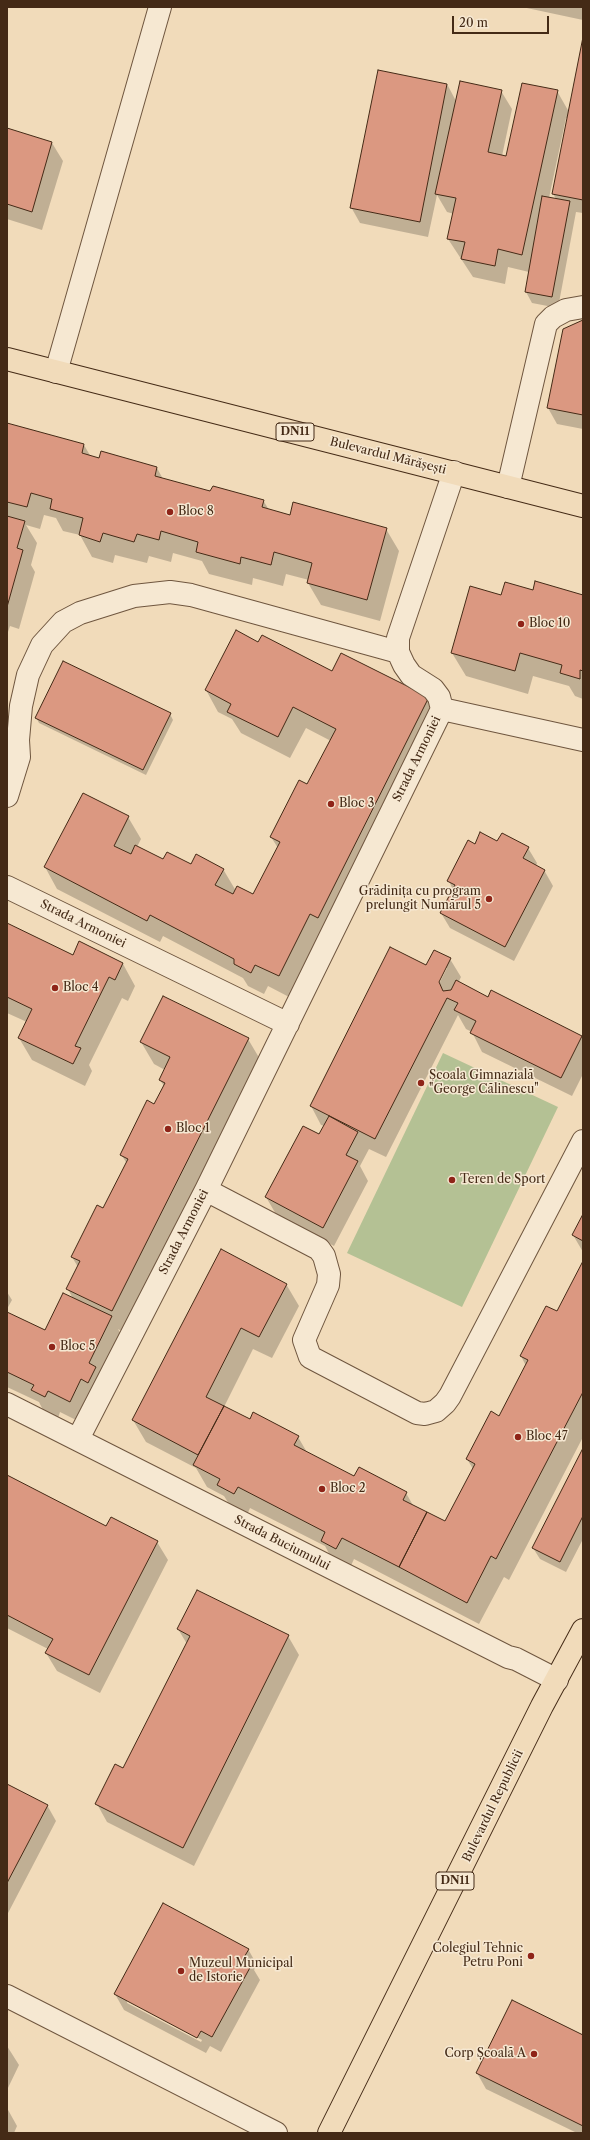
<!DOCTYPE html>
<html>
<head>
<meta charset="utf-8">
<style>
	body { margin:0 }
	#map { position:relative; width:590px; height:2140px; overflow:hidden; background:#f1dbba; font-family:"Libre Caslon Text",serif }
	canvas { display:block }
	.frame { position:absolute; inset:0; border:8px solid #442a16; pointer-events:none }
	.scale { position:absolute; left:452px; top:16px; width:97px; height:18px; box-sizing:border-box; border:2px solid #442a16; border-top:0; padding-left:5px; font-size:12px; line-height:14px; white-space:nowrap; color:#442a16; -webkit-text-stroke:3px #f6e8d2; paint-order:stroke }
</style>
</head>
<body>
<div id="map">
<canvas width="590" height="2140"></canvas>
<div class="frame"></div>
<div class="scale">20 m</div>
</div>
<script>
const ctx = document.querySelector('canvas').getContext('2d');
ctx.lineJoin = 'round';
function fillPath(path, color) { ctx.fillStyle = color; ctx.fill(path, 'evenodd'); }
const poly = rows => new Path2D(rows.map(r => 'M' + r).join(''));
function trace(path, color, width, dash) { ctx.strokeStyle = color; ctx.lineWidth = width; ctx.lineCap = dash ? 'butt' : 'round'; ctx.setLineDash(dash || []); ctx.stroke(path); }
function label(font, color, halo, rows, align = 'center') {
  ctx.font = font + ' "Libre Caslon Text",serif'; ctx.lineWidth = 3; ctx.setLineDash([]); ctx.textBaseline = 'middle'; ctx.strokeStyle = halo; ctx.fillStyle = color; for (const [text, x, y, turn = 0] of rows) {
    ctx.save(); ctx.translate(x, y); ctx.rotate((+turn || 0) * Math.PI / 180); ctx.textAlign = isNaN(turn) ? turn : align; if (halo) ctx.strokeText(text, 0, 0); ctx.fillText(text, 0, 0); ctx.restore();
  }
}
fillPath(poly([
	[443,1053,558,1107,462,1307,347,1253]
]), '#b4c194');
fillPath(poly([
	[522,7,583,7,583,20],
	[583,42,583,213,576,212,558,308,532,303,526,292,529,272,508,267,505,284,473,277,448,239,454,214,447,212,437,195,428,237,360,223,351,207,447,84,456,101,501,91,512,109,502,156,507,157,557,91,569,112],
	[566,118,568,118,553,194,556,199,549,198],
	[7,129,52,143,63,161,42,230,7,219],
	[583,321,583,429,557,424,548,408,564,330],
	[7,424,84,445,91,457,157,468,163,479,211,492,263,500,269,510,290,516,386,529,399,551,380,621,321,605,308,583,309,580,286,574,283,586,253,578,252,585,209,574,202,561,173,553,171,562,149,556,147,563,115,555,113,563,92,557,80,535,63,531,56,518,44,515,40,529,26,525,37,543,31,565,35,572,19,629,10,626,7,635],
	[534,591,583,596,583,699,575,696,569,686,533,676,528,694,466,676,452,653,502,596],
	[259,643,333,672,429,698,441,720,291,998,268,986,264,994,248,986,243,978,163,936,160,942,57,889,45,867,128,817,141,839,137,847,164,861,223,869,236,891,254,895,278,848,271,837,308,785,331,741,306,728,290,758,241,733,232,719,218,712,206,690],
	[170,714,173,720,146,775,39,723,36,717],
	[498,842,528,848,537,863,536,866,544,870,553,886,514,961,450,928,441,913,453,890,449,881,475,845],
	[7,924,73,956,80,943,123,964,135,986,128,1001,122,998,89,1065,92,1071,85,1086,32,1060,19,1038,27,1022,7,1013],
	[450,959,461,977,458,983,489,998,492,992,582,1037,583,1074,572,1096,482,1052,472,1032,466,1029,458,1015,386,1157,369,1149,360,1166,368,1181,334,1246,277,1216,266,1197,320,1136,325,1126,321,1125,311,1106,426,966],
	[445,968,447,968,438,986,436,986],
	[248,1039,261,1061,125,1333,118,1329,124,1339,82,1423,60,1412,58,1418,44,1412,39,1402,7,1387,7,1313,45,1332,73,1299,68,1289,78,1267,72,1257,104,1210,127,1164,121,1154,154,1105,164,1086,160,1080,165,1070,154,1064,141,1042],
	[583,1217,583,1252,573,1235],
	[583,1264,583,1437,509,1580,504,1577,479,1624,354,1559,349,1570,334,1563,325,1546,250,1508,247,1515,231,1507,224,1496,207,1487,196,1468,146,1442,133,1420,286,1284,299,1306,272,1358,253,1349,224,1407,250,1421,298,1437,308,1454,355,1478,406,1493,414,1507,445,1522,473,1469,467,1459,500,1417,526,1366,521,1356,558,1313],
	[7,1292,12,1300,7,1309],
	[583,1449,583,1539,566,1572,540,1559,533,1548],
	[7,1476,107,1527,157,1542,168,1560,100,1693,57,1671,46,1653,48,1649,7,1628],
	[178,1629,288,1636,299,1655,194,1866,107,1822,97,1804,124,1769,187,1644],
	[7,1785,47,1805,56,1821,7,1915],
	[248,1949,257,1965,254,1970,260,1980,221,2052,210,2046,206,2053,124,2010,115,1994],
	[127,2000,202,2040,201,2042,127,2003],
	[583,2036,583,2133,577,2133,486,2089,477,2073],
	[7,2046,19,2065,7,2090],
	[7,2108,17,2126,14,2133,7,2133]
]), '#0003');
const building = poly([
	[583,37,583,200,552,194,583,37],
	[378,70,447,84,420,222,350,208,378,70],
	[460,81,502,90,488,152,506,156,522,83,558,90,522,255,498,249,495,266,461,259,465,242,447,239,456,198,435,194,460,81],
	[7,128,52,142,32,212,7,204,7,128],
	[542,196,570,201,552,297,525,292,542,196],
	[583,320,583,415,547,408,563,329,583,320],
	[7,423,84,444,82,453,99,458,101,451,157,467,155,476,210,491,213,486,264,500,262,507,290,515,293,502,387,528,367,600,307,583,312,563,274,552,271,565,241,557,240,564,196,552,198,542,161,531,159,540,137,534,134,542,103,533,100,542,79,535,83,518,50,509,52,499,31,493,27,507,7,502,7,423],
	[7,516,25,521,17,548,23,550,7,607,7,516],
	[535,581,583,595,583,671,580,670,580,679,560,673,562,665,520,653,515,671,451,653,470,586,501,595,505,582,533,590,535,581],
	[236,630,258,642,262,635,332,671,341,653,429,697,318,918,310,914,279,976,255,965,251,973,234,964,234,959,150,915,147,921,44,867,83,793,129,816,114,846,131,854,135,845,163,859,167,852,191,864,196,854,224,869,215,885,233,894,237,886,253,894,280,842,270,837,299,780,307,784,336,729,293,707,278,737,227,712,231,704,205,690,236,630],
	[63,661,171,713,143,770,35,718,63,661],
	[480,832,497,841,502,833,529,847,523,858,545,870,505,947,440,913,455,885,447,881,468,840,475,844,480,832],
	[7,923,73,955,79,941,123,963,115,980,109,977,75,1046,81,1048,73,1064,18,1038,32,1009,7,997,7,923],
	[390,947,426,965,434,950,451,958,439,982,443,991,451,990,456,980,488,997,491,990,582,1036,561,1078,470,1033,476,1021,454,1010,458,1003,447,998,375,1139,310,1106,390,947],
	[163,996,249,1038,112,1311,66,1289,80,1261,71,1257,97,1205,103,1208,128,1159,120,1155,147,1100,154,1104,165,1083,159,1080,170,1057,140,1042,163,996],
	[329,1116,358,1132,346,1155,358,1161,323,1228,265,1197,303,1126,319,1134,329,1116],
	[583,1214,583,1241,572,1235,583,1214],
	[221,1249,287,1284,259,1337,241,1328,206,1397,224,1406,198,1455,132,1420,221,1249],
	[583,1261,583,1392,496,1559,491,1556,467,1603,399,1567,427,1512,445,1521,475,1464,466,1459,491,1411,499,1416,528,1360,520,1356,546,1306,557,1311,583,1261],
	[63,1293,112,1316,89,1363,96,1367,88,1383,81,1379,70,1402,48,1391,45,1397,31,1390,34,1385,7,1372,7,1312,45,1330,63,1293],
	[224,1406,250,1419,253,1412,299,1436,294,1445,354,1476,359,1467,407,1492,403,1500,427,1512,399,1567,342,1538,336,1549,321,1541,325,1532,238,1487,234,1494,217,1485,220,1479,193,1465,224,1406],
	[583,1448,583,1516,560,1562,532,1548,583,1448],
	[7,1475,106,1526,111,1517,158,1541,89,1675,45,1653,53,1639,7,1615,7,1475],
	[197,1590,289,1635,183,1848,95,1804,115,1764,123,1768,190,1636,177,1629,197,1590],
	[7,1784,48,1805,7,1883,7,1784],
	[163,1903,249,1949,243,1959,252,1964,212,2037,201,2031,197,2038,114,1994,163,1903],
	[512,2000,583,2035,583,2126,476,2073,512,2000]
]);
fillPath(building, '#db9881');
trace(building, '#442a16', 1);
const minor = poly([
	[56,372,160,7],
	[508,487,546,324,553,317,566,310,583,307],
	[442,709,583,740],
	[7,796,19,757,18,740,21,706,28,675,42,645,63,622,80,613,134,596,170,592,191,595,398,652],
	[7,887,288,1024],
	[206,1190,319,1249,324,1256,329,1274,328,1285,304,1340,310,1357,417,1413,425,1414,436,1411,445,1403,450,1396,583,1141],
	[7,1404,508,1657,516,1659,557,1680],
	[78,1439,206,1190,442,709,439,697,433,689,411,675,404,665,398,652,398,638,454,472],
	[7,1996,276,2133]
]);
const major = poly([
	[7,359,583,506],
	[329,2133,542,1706,583,1630]
]);
trace(minor, '#6f563f', 24);
trace(major, '#442a16', 24);
trace(minor, '#f6e8d2', 22);
trace(major, '#f1dbba', 22);
for (const [x, y, r, color] of [
	[170,512,4,"#8f2418"],
	[521,624,4,"#8f2418"],
	[331,804,4,"#8f2418"],
	[489,899,4,"#8f2418"],
	[55,988,4,"#8f2418"],
	[421,1083,4,"#8f2418"],
	[168,1129,4,"#8f2418"],
	[452,1180,4,"#8f2418"],
	[52,1347,4,"#8f2418"],
	[518,1437,4,"#8f2418"],
	[322,1489,4,"#8f2418"],
	[531,1956,4,"#8f2418"],
	[181,1971,4,"#8f2418"],
	[534,2054,4,"#8f2418"]
]) { const dot = new Path2D(); dot.arc(x, y, r, 0, 2 * Math.PI); ctx.fillStyle = color; ctx.fill(dot); trace(dot, '#f6e8d2', 1.5); }
for (const [x, y, w] of [
	[295,432,38],
	[455,1881,38]
]) { const box = new Path2D(); box.roundRect(x - w / 2, y - 9, w, 18, 3); ctx.fillStyle = '#f6e8d2'; ctx.fill(box); trace(box, '#442a16', 1); }
label('bold 11px', '#442a16', null, [
	["DN11",295,432],
	["DN11",455,1881]
]);
label('12px', '#442a16', '#f6e8d2', [
	["Bulevardul Mărășești",388,456,14],
	["Strada Armoniei",417,759,-64],
	["Strada Armoniei",83,924,26],
	["Strada Armoniei",184,1232,-63],
	["Strada Buciumului",282,1543,27],
	["Bulevardul Republicii",493,1806,-64]
]);
label('12px', '#442a16', '#f6e8d2', [
	["Bloc 8",178,512],
	["Bloc 10",529,624],
	["Bloc 3",339,804],
	["Grădinița cu program",481,892,"right"],
	["prelungit Numărul 5",481,906,"right"],
	["Bloc 4",63,988],
	["Școala Gimnazială",429,1076],
	["\"George Călinescu\"",429,1090],
	["Bloc 1",176,1129],
	["Teren de Sport",460,1180],
	["Bloc 5",60,1347],
	["Bloc 47",526,1437],
	["Bloc 2",330,1489],
	["Colegiul Tehnic",523,1949,"right"],
	["Petru Poni",523,1963,"right"],
	["Muzeul Municipal",189,1964],
	["de Istorie",189,1978],
	["Corp Școală A",526,2054,"right"]
], 'left');
</script>
</body>
</html>
